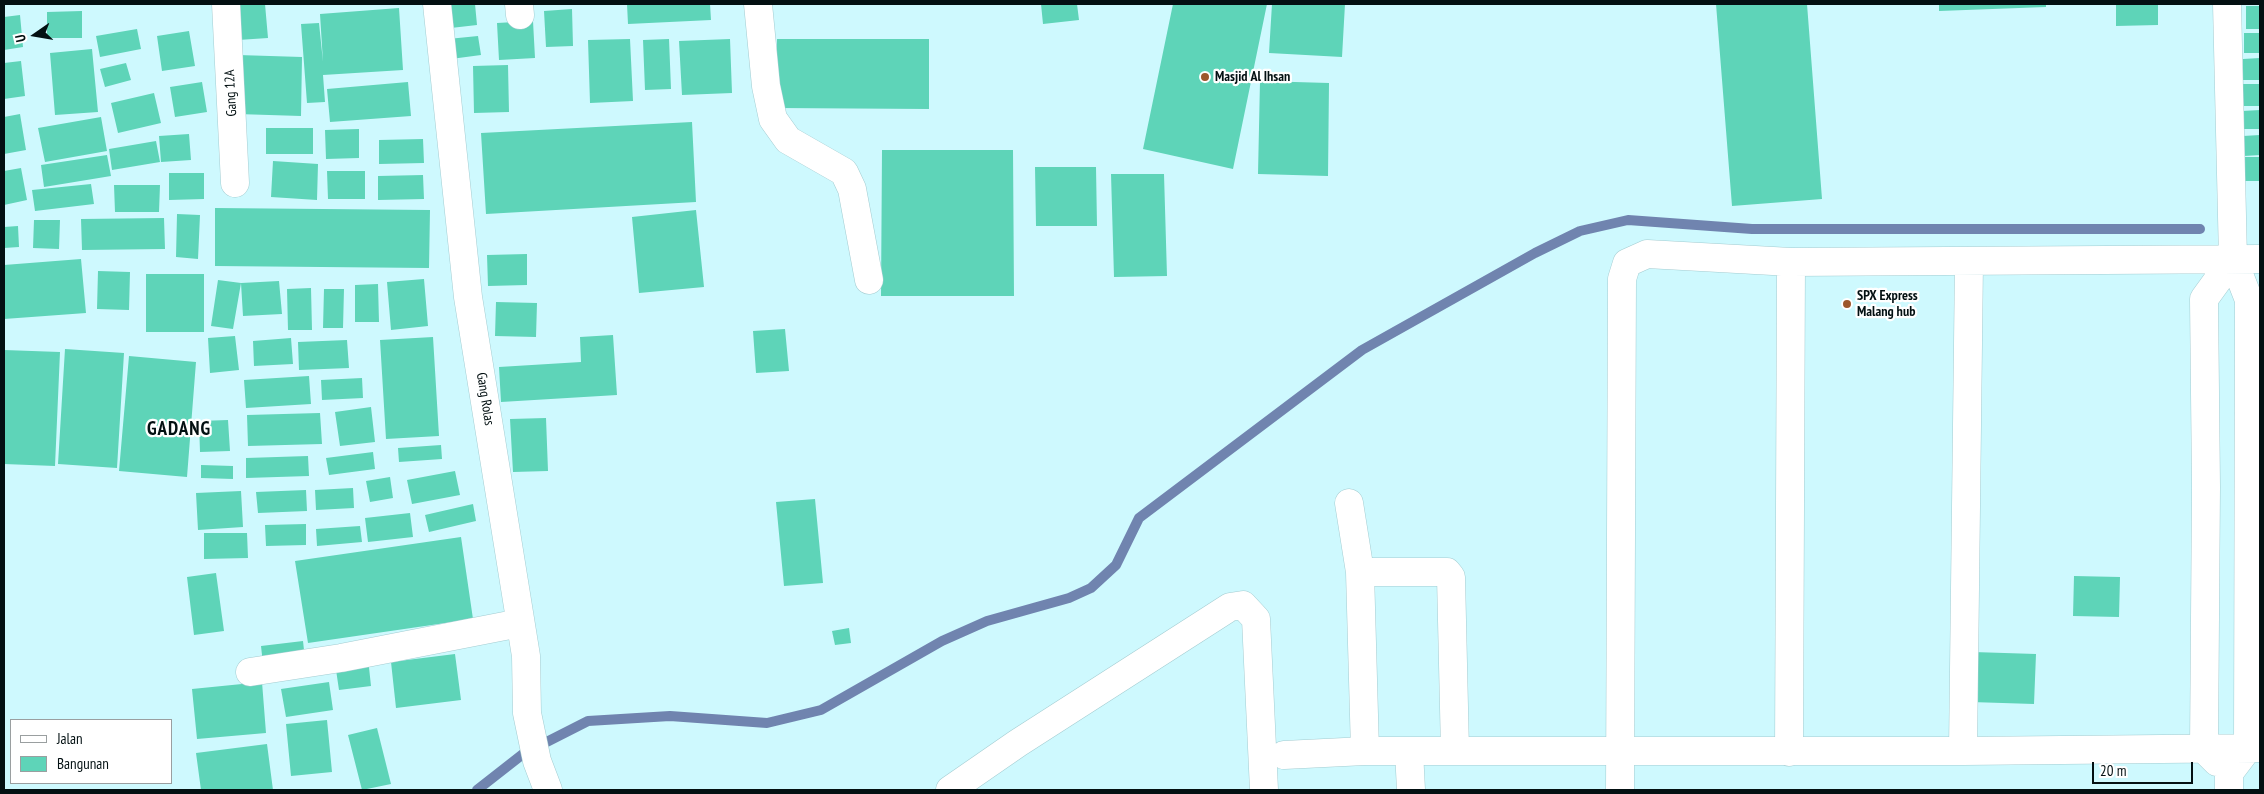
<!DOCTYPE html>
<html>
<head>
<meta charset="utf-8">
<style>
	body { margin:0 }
	#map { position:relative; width:2264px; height:794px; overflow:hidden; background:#cef9fe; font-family:"PT Sans Narrow",sans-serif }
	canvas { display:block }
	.frame { position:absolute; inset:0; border:5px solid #031012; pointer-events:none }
	.legend { position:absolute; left:10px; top:719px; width:162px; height:65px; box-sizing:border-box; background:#fff; border:1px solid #9a9fa0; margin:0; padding:6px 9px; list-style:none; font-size:15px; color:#031012 }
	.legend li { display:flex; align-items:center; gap:10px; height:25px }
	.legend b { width:25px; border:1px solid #9a9fa0 }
	.north { position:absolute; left:10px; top:10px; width:50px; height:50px; -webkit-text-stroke:4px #fff; paint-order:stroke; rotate:257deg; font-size:14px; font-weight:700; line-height:20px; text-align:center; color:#031012 }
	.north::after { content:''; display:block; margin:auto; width:18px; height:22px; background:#031012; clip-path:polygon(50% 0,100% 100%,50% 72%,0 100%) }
	.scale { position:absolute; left:2092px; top:762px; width:101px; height:22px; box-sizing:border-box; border:2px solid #031012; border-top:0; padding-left:6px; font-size:15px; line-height:18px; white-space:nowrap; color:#031012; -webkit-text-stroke:4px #fff; paint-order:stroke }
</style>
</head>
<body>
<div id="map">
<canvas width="2264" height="794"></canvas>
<div class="frame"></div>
<ul class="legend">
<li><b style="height:6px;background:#fff"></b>Jalan</li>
<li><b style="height:14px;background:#5ed4b8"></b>Bangunan</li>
</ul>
<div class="north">U</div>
<div class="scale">20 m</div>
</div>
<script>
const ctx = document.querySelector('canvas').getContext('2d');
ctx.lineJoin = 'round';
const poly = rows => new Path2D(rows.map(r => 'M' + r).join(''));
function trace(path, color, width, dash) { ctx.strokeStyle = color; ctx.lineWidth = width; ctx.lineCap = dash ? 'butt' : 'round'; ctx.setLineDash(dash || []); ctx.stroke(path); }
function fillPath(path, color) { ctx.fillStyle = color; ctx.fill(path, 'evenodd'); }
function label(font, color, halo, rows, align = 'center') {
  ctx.font = font + ' "PT Sans Narrow",sans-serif'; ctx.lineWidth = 4.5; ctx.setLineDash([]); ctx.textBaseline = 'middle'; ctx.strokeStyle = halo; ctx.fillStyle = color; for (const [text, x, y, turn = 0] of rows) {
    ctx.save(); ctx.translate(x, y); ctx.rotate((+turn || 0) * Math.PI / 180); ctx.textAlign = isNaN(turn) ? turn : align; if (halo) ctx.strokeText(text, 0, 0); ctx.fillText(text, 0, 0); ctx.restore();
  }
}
trace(poly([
	[477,790,523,754,588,721,670,716,767,723,821,710,942,641,987,621,1069,598,1091,588,1116,565,1139,518,1362,350,1535,253,1580,231,1628,220,1752,229,2200,229]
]), '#7084af', 10);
fillPath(poly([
	[235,4,265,4,268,38,238,40],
	[451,4,475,4,477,25,442,29],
	[627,4,710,4,711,20,628,24],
	[1041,4,1077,4,1079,20,1043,24],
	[1173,4,1267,4,1233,169,1143,149],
	[1272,4,1345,4,1342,57,1269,53],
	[1716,4,1807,4,1822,199,1732,206],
	[1939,4,2046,4,2046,7,1939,11],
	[2116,4,2158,4,2158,25,2116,26],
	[2246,6,2260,6,2260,29,2246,29],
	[399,8,403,70,323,75,325,102,307,103,301,24,319,23,323,62,320,14],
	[572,9,573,46,546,47,544,11],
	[82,11,82,38,47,38,47,12],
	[20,15,23,47,4,50,4,17],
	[533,21,535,58,499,60,497,23],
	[137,29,141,49,100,57,96,36],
	[189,31,195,66,162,71,157,36],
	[2244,33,2260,33,2260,53,2244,53],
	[478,36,481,55,451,59,448,39],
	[630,39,633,101,590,103,588,40],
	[669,39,671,89,645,90,643,40],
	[730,39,732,93,682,95,679,41],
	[777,39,929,39,929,109,777,108],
	[92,49,98,112,55,115,50,53],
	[238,55,302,57,301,116,237,114],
	[2260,58,2260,80,2243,80,2243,59],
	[21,61,25,96,4,99,4,63],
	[126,63,131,80,105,87,100,69],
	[508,65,509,112,474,113,473,66],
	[1260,81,1329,83,1328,176,1258,174],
	[202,82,207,112,175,117,170,87],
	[408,82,411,116,330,122,327,89],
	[2242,84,2260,84,2260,106,2242,106],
	[154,93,161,123,118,133,111,103],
	[2260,110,2260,129,2242,129,2242,111],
	[20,114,26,150,4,154,4,117],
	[101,117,107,151,45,162,38,128],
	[692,122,696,202,486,214,481,133],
	[266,128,313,128,313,154,266,154],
	[359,129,359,158,326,159,325,130],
	[189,134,191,160,161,162,159,136],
	[2260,135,2260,155,2244,156,2243,136],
	[423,139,424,163,379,164,379,140],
	[156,141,160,162,112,170,109,149],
	[882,150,1013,150,1014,296,881,296],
	[107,155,111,176,44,187,41,165],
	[2243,157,2260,157,2260,181,2243,181],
	[273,161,318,164,317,200,271,197],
	[1035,167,1096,167,1097,226,1036,226],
	[21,168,27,200,4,205,4,171],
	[327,171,365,171,365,199,328,199],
	[169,173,204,173,204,199,169,200],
	[1111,174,1164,174,1167,276,1114,277],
	[423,175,424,199,378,200,378,176],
	[91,184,94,204,35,211,32,190],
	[114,185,160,185,159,212,115,212],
	[215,208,430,210,429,268,215,266],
	[696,210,704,287,639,293,632,217],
	[177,214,200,215,198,259,176,257],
	[164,218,165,249,82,250,81,219],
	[34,220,60,220,59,249,33,248],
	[18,226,19,247,4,248,4,227],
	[527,254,527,285,488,286,487,255],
	[81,259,86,313,4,319,4,265],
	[98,271,130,272,129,310,97,309],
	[146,274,204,274,204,332,146,332],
	[424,279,428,326,391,330,387,282],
	[218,280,241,283,279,281,282,314,243,316,241,283,233,329,211,326],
	[378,284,379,322,355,322,355,285],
	[311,288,312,330,288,330,287,289],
	[324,289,344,289,343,328,323,328],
	[496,302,537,303,536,337,495,336],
	[785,329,789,371,756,373,753,331],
	[613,335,617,395,501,402,499,367,581,362,580,337],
	[235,336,239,370,210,373,208,338],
	[433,337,439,436,386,439,380,340],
	[291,338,293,364,254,366,253,341],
	[347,340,349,368,299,370,298,342],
	[65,349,124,353,117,468,58,464],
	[4,350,60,352,55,466,4,464],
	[129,356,196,362,187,477,119,471],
	[309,376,311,404,246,408,244,380],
	[362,378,363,398,322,400,321,380],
	[371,407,375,442,340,446,335,412],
	[320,413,322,444,248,446,247,415],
	[546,418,548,471,513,472,510,419],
	[228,420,230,451,200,452,199,421],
	[441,445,442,459,399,462,398,448],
	[373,452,375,469,329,475,326,458],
	[308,456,309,476,246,478,246,458],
	[201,465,233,466,233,479,201,478],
	[455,471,460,495,412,504,407,480],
	[390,477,393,498,370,502,366,481],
	[353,488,354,508,316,510,315,490],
	[306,490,307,511,258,513,256,492],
	[241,491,243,527,198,530,196,493],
	[815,499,823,583,784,586,776,502],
	[473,504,476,521,429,532,425,515],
	[410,513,413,537,368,542,365,518],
	[306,524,306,545,266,546,265,525],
	[360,526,362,542,317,546,316,529],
	[204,533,247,533,248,558,204,559],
	[461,537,473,619,308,643,295,561],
	[216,573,224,631,194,635,187,577],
	[2074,576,2120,577,2119,617,2073,616],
	[849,628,851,643,835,645,832,631],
	[303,641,305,659,263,664,261,646],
	[1973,652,2036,654,2034,704,1971,702],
	[455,654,461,700,396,708,391,662],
	[368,658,371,686,339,690,335,663],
	[262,682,266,733,197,739,192,689],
	[329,682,333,710,286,717,281,689],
	[327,720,332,772,291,776,286,724],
	[377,728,391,784,362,790,348,735],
	[267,744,273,790,201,790,196,753]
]), '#5ed4b8');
const street = poly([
	[226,4,235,183],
	[437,4,468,297,526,656,527,713,537,761,548,790],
	[519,4,520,15],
	[758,4,766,86,773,119,788,140,844,172,852,189,869,280],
	[2227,4,2233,259,2249,300,2248,748,2229,773,2229,790],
	[1349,503,1360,572,1365,751,1409,751,1411,790],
	[1360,572,1447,572,1451,577,1455,751],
	[250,672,341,658,520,623],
	[1409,751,1963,751,2260,748],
	[1963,751,1969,262],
	[1789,752,1791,262],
	[1284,755,1365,751],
	[2217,762,2204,749,2206,487,2204,299,2233,259],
	[950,790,1018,743,1230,607,1243,605,1256,619,1264,790],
	[1620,790,1622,279,1627,263,1647,254,1791,262,2260,259]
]);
trace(street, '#a3ccd1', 29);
trace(street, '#fff', 28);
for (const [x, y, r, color] of [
	[1205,77,5,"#9c572b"],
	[1847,304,5,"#9c572b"]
]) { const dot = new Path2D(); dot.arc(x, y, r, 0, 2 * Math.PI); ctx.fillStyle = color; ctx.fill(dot); trace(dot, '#fff', 2); }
label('bold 14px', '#031012', '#fff', [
	["Masjid Al Ihsan",1215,77],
	["SPX Express",1857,296],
	["Malang hub",1857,312]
], 'left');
label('14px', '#031012', '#fff', [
	["Gang 12A",231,93,-93],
	["Gang Rolas",485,399,81]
]);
ctx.letterSpacing = '1px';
label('bold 19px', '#031012', '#fff', [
	["GADANG",179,430]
]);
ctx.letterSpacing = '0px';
</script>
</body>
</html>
